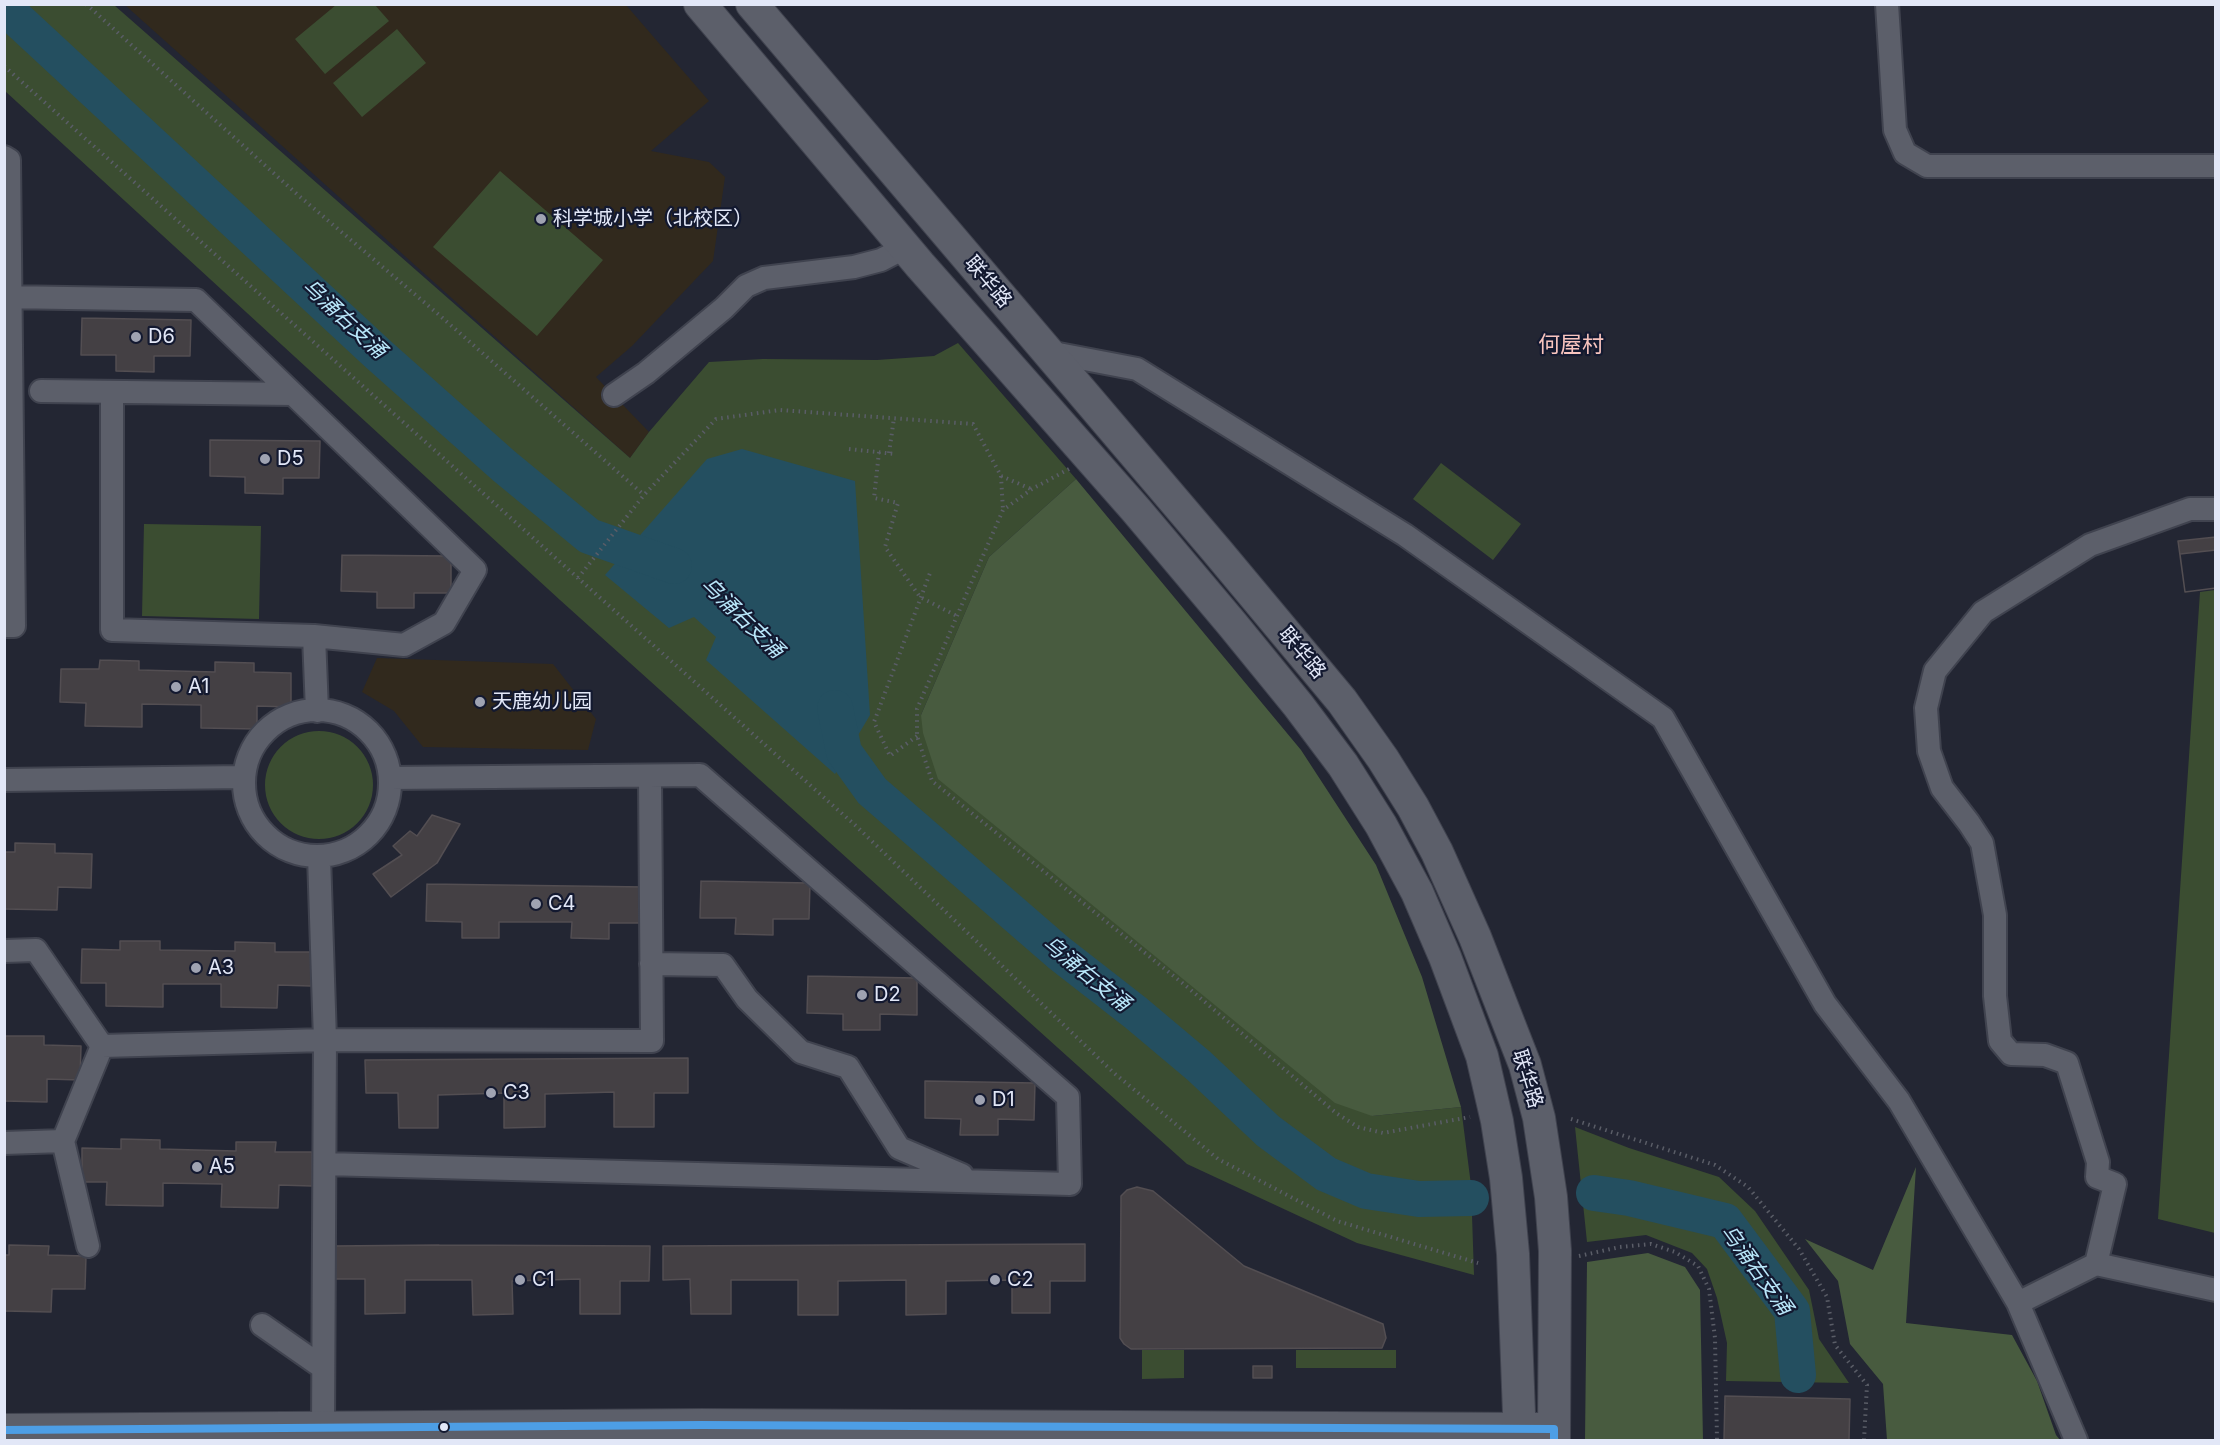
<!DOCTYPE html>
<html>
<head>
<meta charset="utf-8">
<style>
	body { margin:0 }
	#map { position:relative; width:2220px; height:1445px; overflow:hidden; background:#232633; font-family:Inter,sans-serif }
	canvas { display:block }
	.frame { position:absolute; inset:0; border:6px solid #e2e7f7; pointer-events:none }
</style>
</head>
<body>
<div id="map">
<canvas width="2220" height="1445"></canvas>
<div class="frame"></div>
</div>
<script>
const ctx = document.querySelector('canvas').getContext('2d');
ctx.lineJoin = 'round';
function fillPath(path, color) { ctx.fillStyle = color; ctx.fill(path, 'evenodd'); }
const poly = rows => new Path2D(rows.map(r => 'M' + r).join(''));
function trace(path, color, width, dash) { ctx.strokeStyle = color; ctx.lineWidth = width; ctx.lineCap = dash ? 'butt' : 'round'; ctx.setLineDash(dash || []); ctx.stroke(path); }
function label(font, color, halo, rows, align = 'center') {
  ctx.font = font + ' Inter,"Noto Sans SC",sans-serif'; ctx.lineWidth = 4.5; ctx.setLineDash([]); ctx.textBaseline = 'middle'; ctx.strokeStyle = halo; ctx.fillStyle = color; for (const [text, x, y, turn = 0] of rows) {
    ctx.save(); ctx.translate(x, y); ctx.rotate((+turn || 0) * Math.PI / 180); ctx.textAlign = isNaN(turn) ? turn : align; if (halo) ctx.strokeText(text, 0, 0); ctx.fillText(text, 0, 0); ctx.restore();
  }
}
fillPath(poly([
	[125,5,626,5,709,101,651,151,709,162,725,177,713,261,632,346,596,377,649,432,630,458],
	[377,658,553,664,596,719,588,750,423,747,394,711,362,692]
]), '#31291d');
fillPath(poly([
	[4,5,114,5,630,458,649,432,709,362,763,359,877,360,934,356,958,343,1076,479,989,557,921,715,1372,1116,1461,1107,1471,1185,1474,1275,1357,1243,1187,1164,560,600,5,91],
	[336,5,375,5,389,21,325,74,295,39],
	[397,29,426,63,362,117,333,83],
	[500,171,603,260,537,336,433,247],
	[1441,463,1521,524,1493,560,1413,499],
	[144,524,261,526,259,619,142,616],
	[2215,590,2216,590,2215,1233,2158,1219,2200,592],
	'265 785a54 54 0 1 1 108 0a54 54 0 1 1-108 0Z',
	[1575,1127,1629,1148,1719,1177,1755,1211,1809,1290,1819,1339,1849,1383,1726,1381,1727,1343,1717,1298,1707,1269,1692,1253,1646,1235,1587,1242],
	[1142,1350,1184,1350,1184,1378,1142,1379],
	[1296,1350,1396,1350,1396,1368,1296,1368]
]), '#3b4d31');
fillPath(poly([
	[1076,479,1301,750,1376,865,1422,977,1461,1107,1372,1116,1335,1103,938,779,923,733,921,715,989,557],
	[1916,1167,1906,1323,2012,1335,2037,1381,2056,1435,2060,1440,1887,1440,1883,1384,1850,1344,1838,1281,1805,1239,1873,1270],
	[1648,1253,1685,1267,1700,1290,1703,1440,1585,1440,1587,1262]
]), '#485b3f');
fillPath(poly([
	[742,449,855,481,870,715,835,774,706,660,716,637,694,617,669,628,605,575,707,459]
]), '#244f60');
trace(poly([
	[4,7,378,354,504,466,589,536,674,566],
	[835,708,844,752,872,791,1059,953,1136,1013,1199,1066,1268,1131,1326,1174,1366,1191,1419,1199,1471,1198],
	[1594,1193,1629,1198,1725,1221,1792,1311,1798,1375]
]), '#244f60', 36);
const building = poly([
	[82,318,191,320,190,356,154,356,154,372,116,371,116,355,81,355,82,318],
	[210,440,320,441,319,478,283,478,283,494,245,493,245,477,210,476,210,440],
	[2216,537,2216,588,2185,592,2178,541,2216,537],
	[2216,550,2216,588,2185,592,2180,554,2216,550],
	[342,555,451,556,451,593,414,593,414,608,377,608,377,592,341,591,342,555],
	[100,660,139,661,139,670,215,672,215,662,254,663,254,672,291,673,291,707,257,706,257,729,201,728,201,705,142,704,142,727,85,726,86,703,60,702,61,669,99,669,100,660],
	[432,815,460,824,437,863,391,897,373,874,402,855,393,846,410,831,417,836,432,815],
	[15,843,55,844,55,853,92,854,91,888,58,887,57,910,4,909,4,852,15,852,15,843],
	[701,881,810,883,809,919,773,919,773,935,735,934,736,918,700,918,701,881],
	[427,884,646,887,645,923,609,923,609,939,571,938,572,922,499,922,499,938,462,938,462,922,426,921,427,884],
	[120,941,160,941,160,950,235,951,235,942,275,943,275,952,312,952,311,986,278,985,277,1008,221,1007,221,984,163,984,163,1007,106,1006,106,983,81,983,82,949,120,950,120,941],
	[808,976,917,978,917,1015,880,1014,880,1030,843,1030,843,1014,807,1013,808,976],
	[4,1036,44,1036,44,1045,81,1046,80,1080,47,1079,47,1102,4,1101,4,1036],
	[688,1058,688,1093,654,1093,654,1127,614,1127,614,1092,545,1094,545,1127,504,1128,504,1093,438,1095,438,1128,399,1128,398,1093,366,1093,365,1060,688,1058],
	[925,1081,1035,1083,1034,1120,998,1119,998,1135,960,1135,961,1119,925,1118,925,1081],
	[121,1139,160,1140,160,1149,197,1150,236,1151,236,1142,276,1142,275,1152,312,1152,312,1186,279,1185,278,1208,221,1207,222,1184,163,1183,163,1206,106,1205,107,1182,82,1182,82,1148,121,1149,121,1139],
	[1137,1187,1153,1191,1244,1266,1383,1324,1386,1338,1382,1348,1131,1349,1124,1344,1120,1338,1121,1196,1127,1190,1137,1187],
	[1085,1244,1085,1281,1050,1281,1050,1313,1012,1313,1012,1280,946,1281,946,1314,906,1315,906,1280,838,1281,838,1315,798,1315,798,1280,731,1280,731,1314,691,1314,690,1279,663,1280,663,1246,1085,1244],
	[9,1245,49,1246,48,1255,86,1256,85,1289,52,1289,51,1312,4,1311,4,1255,9,1255,9,1245],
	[439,1245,650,1246,649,1281,620,1281,620,1314,580,1314,580,1279,512,1281,513,1314,473,1315,472,1280,405,1280,405,1313,365,1314,365,1279,332,1279,332,1246,439,1245],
	[1253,1366,1272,1366,1272,1378,1253,1378,1253,1366],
	[1725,1396,1850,1399,1849,1440,1724,1440,1725,1396]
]);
fillPath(building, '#444044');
trace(building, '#534e52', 1.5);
const street = poly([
	[1887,4,1895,130,1905,153,1927,166,2216,166],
	[4,157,9,160,14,626,4,626],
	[4,297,196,300,475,570,444,623,404,645,314,636,112,630,112,393],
	[1048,352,1137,369,1405,535,1663,718,1825,1004,1899,1101,2018,1303,2076,1440],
	[41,391,293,394],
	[614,395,646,373,724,308,746,286,764,278,854,267,881,260,906,247],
	[314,636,317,711],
	'244 783a73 73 0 1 1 146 0a73 73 0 1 1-146 0Z',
	[4,780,244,777],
	[319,856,325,1040,323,1428],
	[4,951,36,950,102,1046],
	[651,964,723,965,747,999,801,1052,848,1067,899,1148,962,1175],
	[102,1046,325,1040,652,1041,650,776],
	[63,1141,102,1046],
	[4,1143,63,1141,88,1246],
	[325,1164,1070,1184,1068,1097,700,775,390,778],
	[2096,1264,2115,1184,2097,1177,2098,1162,2067,1063,2045,1055,2011,1054,2000,1041,1995,996,1995,915,1982,843,1969,823,1942,788,1929,751,1926,708,1935,671,1983,612,2090,545,2190,509,2216,509],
	[2018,1303,2096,1264,2216,1290],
	[262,1325,322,1367]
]);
const secondary = poly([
	[700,4,920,265,1136,510,1232,624,1298,705,1343,765,1381,825,1417,892,1445,957,1482,1056,1497,1121,1506,1178,1513,1254,1520,1440],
	[752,4,1217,551,1342,701,1383,759,1413,807,1437,852,1475,937,1525,1065,1539,1118,1551,1197,1555,1251,1554,1440],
	[4,1430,702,1425,1540,1429]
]);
trace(street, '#40434f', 26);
trace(secondary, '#40434f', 34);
trace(poly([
	[86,4,298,195,438,314,644,495],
	[4,66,856,826,1114,1073,1218,1159,1337,1221,1478,1263],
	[849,449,895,454],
	[879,452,874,498,898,503,885,547,920,597,957,616],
	[889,453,894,418],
	[1069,469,1032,489,1003,510,972,581,917,709,917,736,932,781,1186,986,1336,1113,1358,1127,1383,1133,1470,1117],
	[1001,476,1003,510],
	[578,578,644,495,716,419,780,410,973,424,1001,476,1031,489],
	[917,736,890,756,874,722,930,573],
	[1571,1119,1715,1165,1748,1187,1799,1249,1827,1297,1835,1345,1867,1385,1864,1440],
	[1579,1256,1620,1247,1651,1244,1675,1252,1698,1266,1709,1289,1715,1338,1717,1440]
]), '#5a5d67', 4, [1.5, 4.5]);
trace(street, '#5c5f6a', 22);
trace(secondary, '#5c5f6a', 32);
trace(poly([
	[4,1430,702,1425,1554,1429,1554,1440]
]), '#4d9ee5', 8);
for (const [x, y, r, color] of [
	[541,219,6,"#9fa3b2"],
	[136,337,6,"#9fa3b2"],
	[265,459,6,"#9fa3b2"],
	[176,687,6,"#9fa3b2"],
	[480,702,6,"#9fa3b2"],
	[536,904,6,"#9fa3b2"],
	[196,968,6,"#9fa3b2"],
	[862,995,6,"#9fa3b2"],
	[491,1093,6,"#9fa3b2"],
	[980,1100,6,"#9fa3b2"],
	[197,1167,6,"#9fa3b2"],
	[520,1280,6,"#9fa3b2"],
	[995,1280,6,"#9fa3b2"],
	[444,1427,5,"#e2e7f7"]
]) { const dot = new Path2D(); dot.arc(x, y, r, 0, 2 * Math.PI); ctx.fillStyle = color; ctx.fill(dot); trace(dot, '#131930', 2); }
label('20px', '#e2e7f7', '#131930', [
	["科学城小学（北校区）",553,219],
	["D6",148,337],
	["D5",277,459],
	["A1",188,687],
	["天鹿幼儿园",492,702],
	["C4",548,904],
	["A3",208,968],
	["D2",874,995],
	["C3",503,1093],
	["D1",992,1100],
	["A5",209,1167],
	["C1",532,1280],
	["C2",1007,1280]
], 'left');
label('20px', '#e2e7f7', '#131930', [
	["联华路",988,282,50],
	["联华路",1302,653,50],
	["联华路",1527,1079,73]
]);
label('italic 21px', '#b9e7fa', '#131930', [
	["乌涌右支涌",344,319,43],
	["乌涌右支涌",742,618,44],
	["乌涌右支涌",1086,974,39],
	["乌涌右支涌",1756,1270,54]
]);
label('22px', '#f8c4be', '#131930', [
	["何屋村",1571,345]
]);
</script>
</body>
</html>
